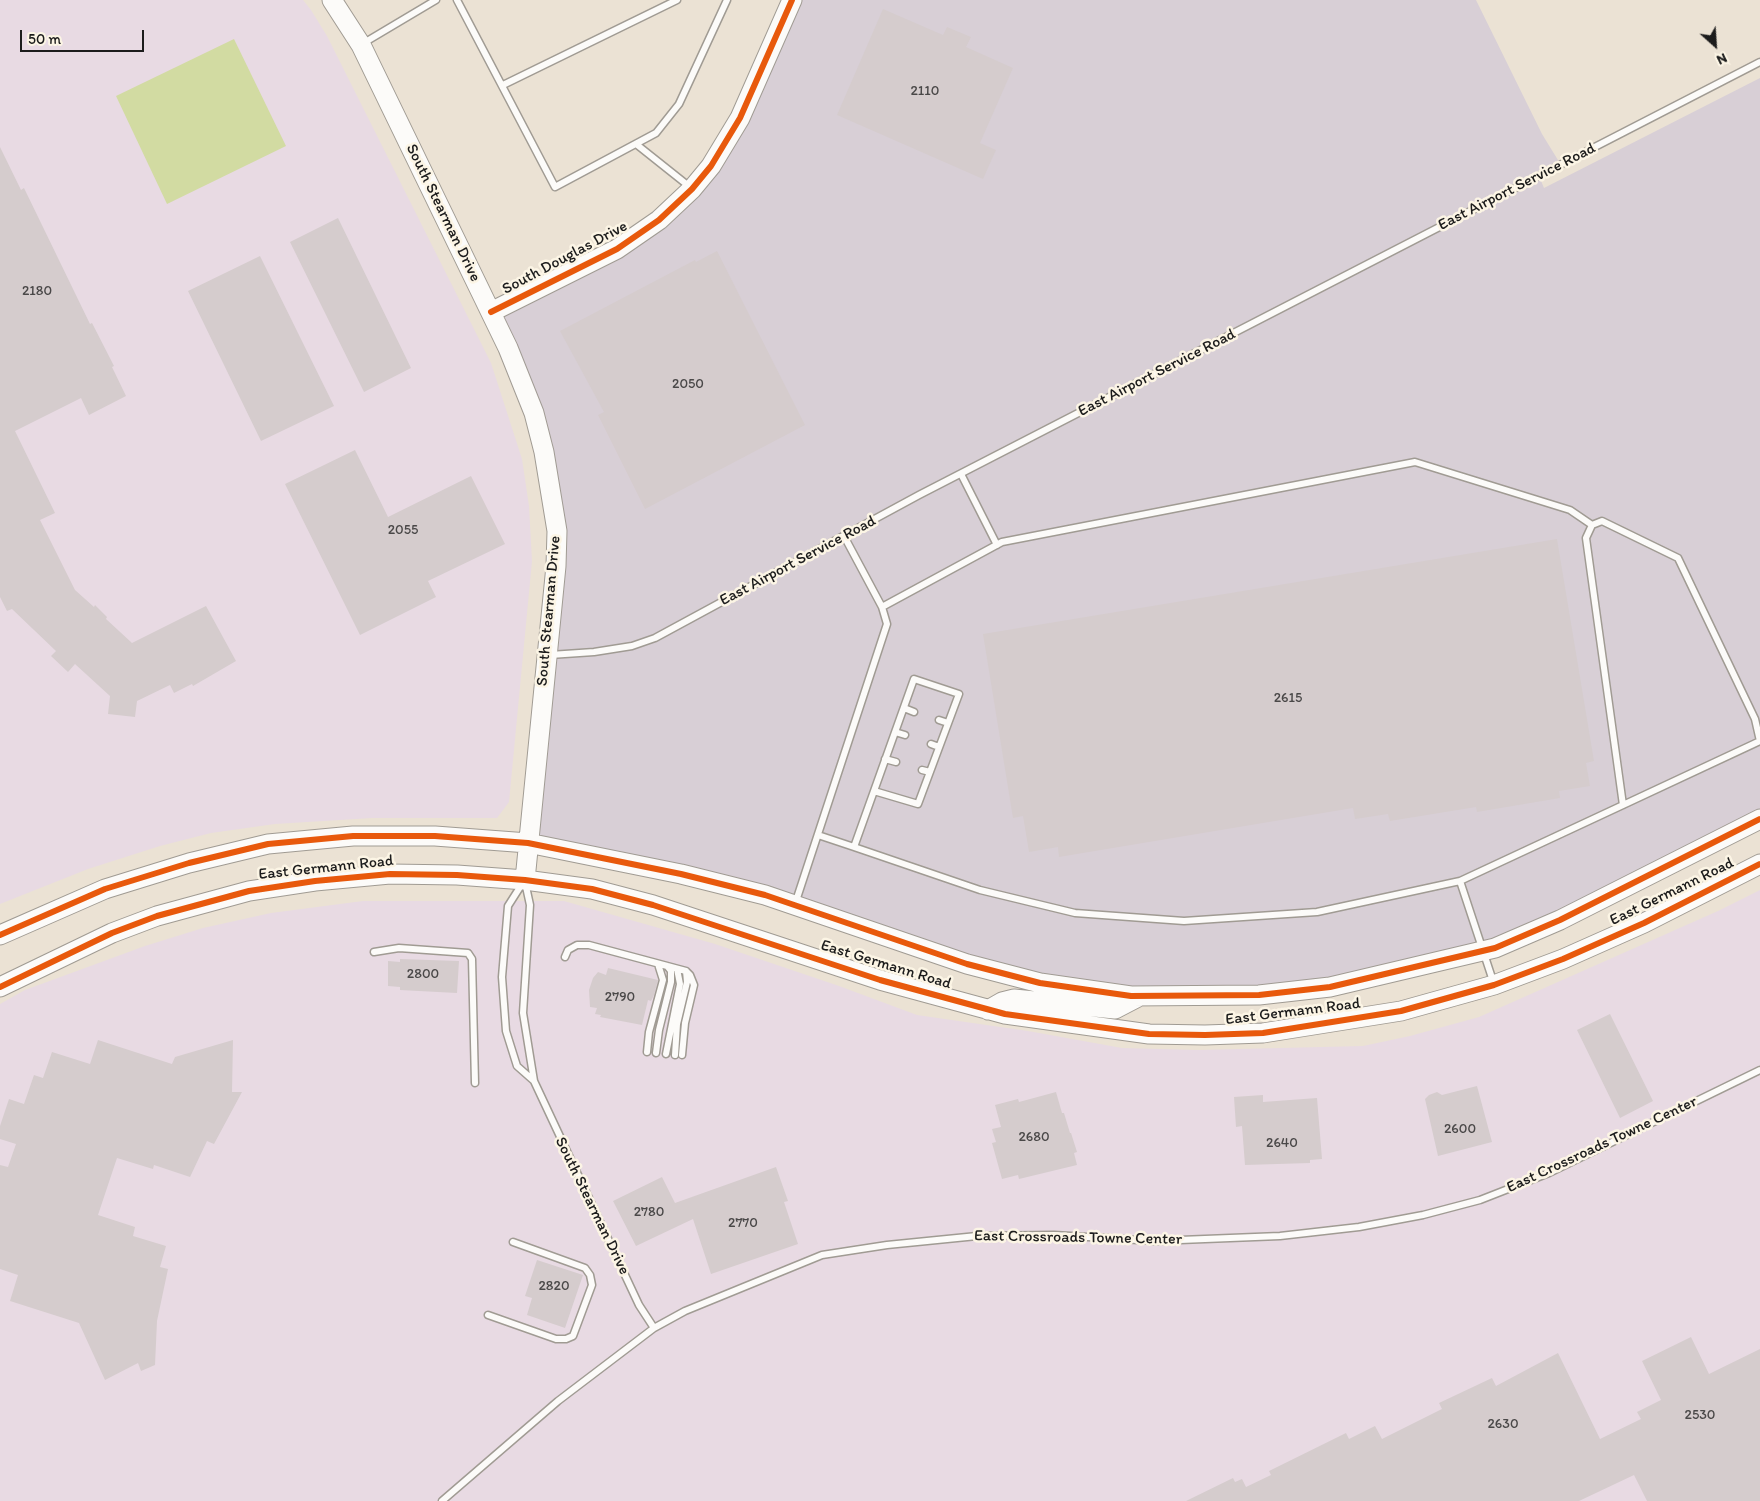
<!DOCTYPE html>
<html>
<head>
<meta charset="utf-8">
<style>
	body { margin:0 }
	#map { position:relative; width:1760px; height:1501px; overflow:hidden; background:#ebe2d4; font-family:Itim,sans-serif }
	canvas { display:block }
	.north { position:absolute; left:1690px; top:20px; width:50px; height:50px; -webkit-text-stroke:4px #fcf5e5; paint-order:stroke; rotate:154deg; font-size:14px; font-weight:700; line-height:20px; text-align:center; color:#1c1c1c }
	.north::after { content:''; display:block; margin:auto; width:18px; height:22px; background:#1c1c1c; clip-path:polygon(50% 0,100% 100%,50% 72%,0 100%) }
	.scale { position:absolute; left:20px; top:30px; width:124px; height:22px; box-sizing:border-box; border:2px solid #1c1c1c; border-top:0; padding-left:6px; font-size:15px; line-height:18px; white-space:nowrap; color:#1c1c1c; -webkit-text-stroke:4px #fcf5e5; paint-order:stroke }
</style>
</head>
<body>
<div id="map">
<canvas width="1760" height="1501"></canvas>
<div class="north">N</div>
<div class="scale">50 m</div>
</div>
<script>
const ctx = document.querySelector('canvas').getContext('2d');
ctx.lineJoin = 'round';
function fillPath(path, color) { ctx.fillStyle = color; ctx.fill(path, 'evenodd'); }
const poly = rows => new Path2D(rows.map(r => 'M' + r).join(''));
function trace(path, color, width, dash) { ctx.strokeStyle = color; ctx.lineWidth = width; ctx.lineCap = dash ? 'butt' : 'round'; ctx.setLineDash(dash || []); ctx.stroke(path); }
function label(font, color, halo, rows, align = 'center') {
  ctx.font = font + ' Itim,sans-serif'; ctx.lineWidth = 5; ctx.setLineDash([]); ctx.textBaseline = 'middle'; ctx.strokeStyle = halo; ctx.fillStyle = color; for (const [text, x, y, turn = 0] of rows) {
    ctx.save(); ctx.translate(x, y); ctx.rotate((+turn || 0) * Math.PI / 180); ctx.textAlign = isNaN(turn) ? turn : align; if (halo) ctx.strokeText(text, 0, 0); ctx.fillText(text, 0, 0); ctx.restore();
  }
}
fillPath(poly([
	[0,0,303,0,311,10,327,36,491,363,522,459,529,506,532,561,509,802,497,818,372,818,275,824,211,833,160,846,88,869,0,904],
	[1760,890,1760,1501,0,1501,0,1004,25,990,145,946,203,928,271,913,363,901,564,901,715,944,839,986,917,1015,1028,1031,1122,1048,1198,1050,1363,1046,1410,1036,1479,1017,1718,911]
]), '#e8dae3');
fillPath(poly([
	[792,0,1476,0,1542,134,1561,165,1539,176,1544,188,1760,78,1760,819,1495,948,1259,995,1040,983,765,895,528,843,552,494,491,312,617,249,692,189]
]), '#d8cfd6');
fillPath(poly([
	[234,39,286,146,167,204,116,96]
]), '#d2dba2');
fillPath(poly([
	[883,9,943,35,947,27,971,37,966,47,1013,68,980,143,996,150,983,179,837,115],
	[0,147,21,190,24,188,90,324,92,323,114,366,112,367,126,396,89,415,81,398,15,431,55,513,40,520,75,590,94,607,95,605,107,617,106,619,132,643,206,606,236,661,193,686,192,684,174,693,170,685,137,701,135,717,108,714,110,696,75,664,68,672,51,656,56,651,12,609,7,611,0,597],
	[338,218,411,368,364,392,290,242],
	[717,251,805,425,645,509,598,415,604,412,560,331,695,260,696,262],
	[260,256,334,406,261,441,188,291],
	[355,450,388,517,471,476,505,544,428,581,436,597,360,635,285,484],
	[1557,539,1594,761,1586,763,1590,786,1559,791,1560,798,1477,812,1476,807,1390,821,1388,814,1355,819,1353,808,1059,857,1058,847,1029,852,1023,816,1013,818,983,634],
	[400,959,459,961,457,993,400,990,400,987,388,986,388,961,400,962],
	[608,968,658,980,654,995,651,1001,648,1000,642,1025,600,1017,601,1015,595,1014,597,1008,590,1007,589,990,593,978,598,972,606,975],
	[1610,1014,1653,1101,1620,1118,1577,1030],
	[98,1040,172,1064,175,1057,233,1040,232,1092,242,1092,214,1144,207,1141,190,1177,154,1165,153,1169,117,1158,98,1215,135,1227,133,1236,166,1246,160,1267,168,1269,157,1321,155,1365,141,1371,138,1363,105,1380,79,1323,10,1301,18,1275,0,1269,0,1165,8,1167,16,1144,0,1139,0,1126,9,1099,24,1104,34,1075,43,1078,52,1052,90,1064],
	[1477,1086,1492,1142,1438,1156,1425,1099,1429,1095,1437,1092,1442,1095],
	[1056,1092,1062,1113,1064,1113,1070,1133,1071,1133,1077,1152,1074,1153,1077,1165,1019,1179,1018,1175,1002,1179,992,1143,996,1142,992,1129,1001,1127,995,1105,1018,1099,1019,1102],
	[1263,1095,1263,1102,1317,1098,1322,1159,1310,1160,1310,1163,1245,1165,1242,1126,1236,1127,1234,1097],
	[776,1167,788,1201,784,1202,798,1244,711,1274,693,1219,636,1246,613,1201,662,1177,675,1203],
	[537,1260,583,1275,565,1328,527,1315,532,1298,525,1296],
	[1691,1337,1709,1374,1760,1349,1760,1501,1647,1501,1634,1475,1579,1501,1186,1501,1233,1478,1235,1482,1242,1479,1246,1487,1271,1475,1269,1471,1346,1433,1349,1439,1375,1426,1382,1439,1442,1409,1439,1403,1492,1378,1496,1386,1558,1353,1600,1439,1641,1419,1637,1412,1661,1400,1642,1361]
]), '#d5cccd');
const lane = poly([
	[457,0,555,187,656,133,679,104,727,0],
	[362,44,436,0],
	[503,85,677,0],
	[636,144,690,187],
	[961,474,997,545],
	[882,607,1002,542,1415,462,1570,510,1592,525],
	[550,655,594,652,632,646,655,638,919,495,1760,62],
	[904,708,914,712],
	[939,720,948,723],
	[895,732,905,735],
	[931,744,939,747],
	[885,759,896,762],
	[922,770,930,772],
	[874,791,918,804,959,694,914,679,854,847,980,890,1075,913,1184,921,1317,912,1460,881],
	[818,835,854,847],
	[525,882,530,905,523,1013,534,1081,639,1305,654,1328],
	[522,884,508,906,502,977,506,1031,517,1066,534,1081],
	[795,904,887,624,882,607,844,536],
	[374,952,399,948,468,953,472,959,475,1083],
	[565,957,568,950,577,945,589,945,686,971,690,975,694,985,685,1023,682,1055],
	[1494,984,1460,881,1623,805,1760,741,1755,719,1678,558,1602,521,1592,525,1586,538,1623,805],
	[647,1052,649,1032,663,980,658,964],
	[656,1053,659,1030,671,982,671,971,667,966],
	[666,1054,680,984,677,969],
	[675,1055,677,1024,687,982,686,971],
	[488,1315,556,1339,566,1339,573,1336,592,1285,590,1275,585,1268,513,1242],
	[442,1501,558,1401,654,1328,685,1311,822,1255,887,1245,977,1236,1054,1235,1155,1241,1280,1236,1359,1227,1423,1215,1480,1200,1549,1173,1760,1070]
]);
const secondary = poly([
	[332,0,361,45,508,348,534,413,544,452,557,531,556,566,525,880],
	[491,312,617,249,659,220,692,189,711,166,740,118,792,0],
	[0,935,105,889,189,863,268,844,353,836,435,836,528,843,681,874,765,895,967,964,1040,983,1131,996,1259,995,1330,987,1495,948,1560,920,1760,819],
	[0,987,112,933,157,916,249,891,315,881,390,874,457,875,525,880,592,889,653,905,880,980,1005,1014,1149,1034,1205,1035,1263,1033,1401,1011,1494,985,1563,959,1644,923,1760,864],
	[988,1010,1002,1002,1014,999,1115,1009,1140,996]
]);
trace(lane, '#a09b93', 9);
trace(secondary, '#a09b93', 21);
trace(lane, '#fcfbf9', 6);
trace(secondary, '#fcfbf9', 19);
trace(poly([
	[491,312,617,249,659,220,692,189,711,166,740,118,792,0],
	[0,935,105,889,189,863,268,844,353,836,435,836,528,843,681,874,765,895,967,964,1040,983,1131,996,1259,995,1330,987,1495,948,1560,920,1760,819],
	[0,987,112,933,157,916,249,891,315,881,390,874,457,875,525,880,592,889,653,905,880,980,1005,1014,1149,1034,1205,1035,1263,1033,1401,1011,1494,985,1563,959,1644,923,1760,864]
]), '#e8590c', 6);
label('14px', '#4a4848', null, [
	["2110",925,91],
	["2180",37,291],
	["2050",688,384],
	["2055",403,530],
	["2615",1288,698],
	["2800",423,974],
	["2790",620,997],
	["2600",1460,1129],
	["2680",1034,1137],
	["2640",1282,1143],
	["2780",649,1212],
	["2770",743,1223],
	["2820",554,1286],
	["2530",1700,1415],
	["2630",1503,1424]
]);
label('16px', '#1c1c1c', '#fcf5e5', [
	["East Airport Service Road",1517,187,-27],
	["South Stearman Drive",443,213,64],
	["South Douglas Drive",565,258,-28],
	["East Airport Service Road",1157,373,-27],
	["East Airport Service Road",798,561,-28],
	["South Stearman Drive",549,611,-85],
	["East Germann Road",326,868,-6],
	["East Germann Road",1672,892,-26],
	["East Germann Road",886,965,17],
	["East Germann Road",1293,1012,-7],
	["East Crossroads Towne Center",1602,1145,-25],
	["South Stearman Drive",592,1206,64],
	["East Crossroads Towne Center",1078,1238,1]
]);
</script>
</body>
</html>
